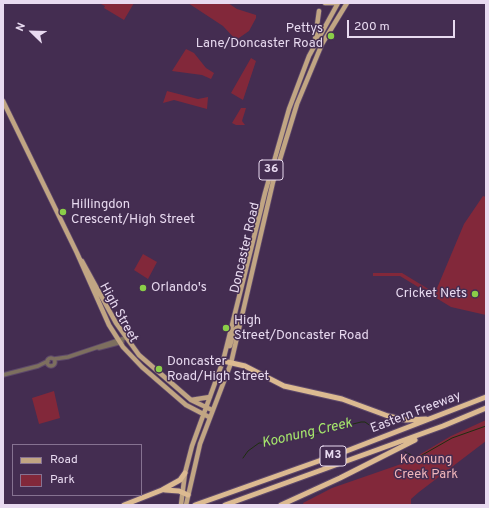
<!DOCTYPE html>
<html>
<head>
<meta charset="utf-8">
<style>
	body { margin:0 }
	#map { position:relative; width:489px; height:508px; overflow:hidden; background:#442d51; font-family:Overpass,sans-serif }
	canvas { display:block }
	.frame { position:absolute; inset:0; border:4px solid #e8daf0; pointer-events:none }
	.legend { position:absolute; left:12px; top:444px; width:130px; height:52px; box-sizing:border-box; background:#442d51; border:1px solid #867291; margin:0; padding:5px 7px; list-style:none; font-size:12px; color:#e8daf0 }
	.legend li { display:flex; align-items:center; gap:8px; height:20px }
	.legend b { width:20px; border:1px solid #867291 }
	.north { position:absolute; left:12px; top:12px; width:40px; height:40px; -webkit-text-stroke:3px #442d51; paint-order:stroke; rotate:293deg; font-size:11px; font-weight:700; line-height:16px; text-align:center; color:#e8daf0 }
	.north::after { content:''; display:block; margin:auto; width:14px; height:18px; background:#e8daf0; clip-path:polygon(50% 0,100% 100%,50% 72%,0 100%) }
	.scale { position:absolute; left:347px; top:20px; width:108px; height:18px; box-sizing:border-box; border:2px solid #e8daf0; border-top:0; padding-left:5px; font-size:12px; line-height:14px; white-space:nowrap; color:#e8daf0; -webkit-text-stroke:3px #442d51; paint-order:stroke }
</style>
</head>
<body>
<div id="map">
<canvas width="489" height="508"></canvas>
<div class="frame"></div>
<ul class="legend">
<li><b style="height:5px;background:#c1a583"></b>Road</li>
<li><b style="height:11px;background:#82283a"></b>Park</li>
</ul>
<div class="north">N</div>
<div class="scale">200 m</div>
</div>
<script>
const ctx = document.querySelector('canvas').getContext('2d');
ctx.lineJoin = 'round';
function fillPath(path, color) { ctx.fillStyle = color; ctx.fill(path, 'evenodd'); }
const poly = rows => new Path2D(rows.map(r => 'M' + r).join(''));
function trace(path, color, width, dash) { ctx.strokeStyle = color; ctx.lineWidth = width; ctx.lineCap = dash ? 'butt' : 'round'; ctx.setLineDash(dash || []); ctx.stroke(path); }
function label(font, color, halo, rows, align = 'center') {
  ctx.font = font + ' Overpass,sans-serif'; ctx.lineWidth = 3; ctx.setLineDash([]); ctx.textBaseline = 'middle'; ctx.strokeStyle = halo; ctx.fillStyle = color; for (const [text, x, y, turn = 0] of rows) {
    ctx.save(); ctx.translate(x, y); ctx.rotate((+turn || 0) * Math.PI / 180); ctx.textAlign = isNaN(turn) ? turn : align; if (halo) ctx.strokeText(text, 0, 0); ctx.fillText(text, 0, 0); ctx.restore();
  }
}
fillPath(poly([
	[99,3,134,3,124,20,104,8,105,6],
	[188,3,228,3,237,9,256,15,256,18,249,31,236,40,223,26],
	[186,49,194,53,206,68,214,73,211,79,202,75,172,71],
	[251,58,256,61,243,100,231,93],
	[167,91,198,99,208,97,207,109,174,100,163,103],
	[241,108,246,108,242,121,245,125,236,125,232,123],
	[483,196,486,197,486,315,451,307,400,276,373,276,373,273,402,273,435,293,464,224],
	[143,254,157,262,148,279,134,270],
	[54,391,60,418,39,424,32,398],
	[486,420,486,441,419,492,411,499,411,505,304,505,303,503,332,488,407,462,451,436]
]), '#82283a');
trace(poly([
	[405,452,417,458,452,438,486,426],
	[243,458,248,451,259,443,278,443,361,422,365,422,375,429]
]), '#1e2f10', 1);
const tertiary = poly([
	[99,348,122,342],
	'47 362a4 4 0 1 1 8 0a4 4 0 1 1-8 0Z',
	[54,359,68,357,125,338],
	[3,375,38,366,48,361]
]);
const primary = poly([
	[325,3,335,3],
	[315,40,319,11],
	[3,101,77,253,109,325,123,347,142,367,186,405,209,417],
	[82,261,116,323,139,355,191,400,212,410],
	[227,346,230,346,234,331,239,325],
	[191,400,210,397],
	[181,505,185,473,192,446,223,361,265,193,289,109,309,56,338,3],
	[186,505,200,444,231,363,273,182,297,104,322,44,347,3]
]);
const motorway = poly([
	[223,361,245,366,284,386,342,399,388,416,406,420,426,419],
	[165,490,179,491,188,495],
	[124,505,162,490,180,480,185,473],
	[195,505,344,452,486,397],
	[225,505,443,426,486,408],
	[281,505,340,478,415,440]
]);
trace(tertiary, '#5e496a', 5.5);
trace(primary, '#5e496a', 6);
trace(motorway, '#5e496a', 7);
trace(tertiary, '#7d6f5f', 3.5);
trace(primary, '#c1a583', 4.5);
trace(motorway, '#dcba91', 5);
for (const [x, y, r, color] of [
	[331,36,4,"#8ace48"],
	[63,212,4,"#8ace48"],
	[143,288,4,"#8ace48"],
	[475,294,4,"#8ace48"],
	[226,328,4,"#8ace48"],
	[159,369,4,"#8ace48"]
]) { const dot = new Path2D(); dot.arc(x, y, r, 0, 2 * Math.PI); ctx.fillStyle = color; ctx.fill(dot); trace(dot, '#442d51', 1.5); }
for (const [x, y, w] of [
	[271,170,24],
	[333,456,26]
]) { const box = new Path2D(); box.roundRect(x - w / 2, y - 10, w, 20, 3); ctx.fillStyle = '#442d51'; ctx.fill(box); trace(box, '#e8daf0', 1); }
label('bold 12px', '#e8daf0', null, [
	["36",271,170],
	["M3",333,456]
]);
label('13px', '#e8daf0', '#442d51', [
	["Pettys",323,29,"right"],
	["Lane/Doncaster Road",323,44,"right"],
	["Hillingdon",71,205],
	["Crescent/High Street",71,220],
	["Orlando's",151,288],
	["Cricket Nets",467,294,"right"],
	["High",234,321],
	["Street/Doncaster Road",234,336],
	["Doncaster",167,362],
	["Road/High Street",167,377]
], 'left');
label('13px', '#e8daf0', '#442d51', [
	["Doncaster Road",246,248,-77],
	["High Street",118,313,61],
	["Eastern Freeway",416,413,-21]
]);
label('13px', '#efb5ba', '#442d51', [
	["Koonung",426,460],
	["Creek Park",426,475]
]);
label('italic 14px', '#a6e86c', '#442d51', [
	["Koonung Creek",307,434,-13]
]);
</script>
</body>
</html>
